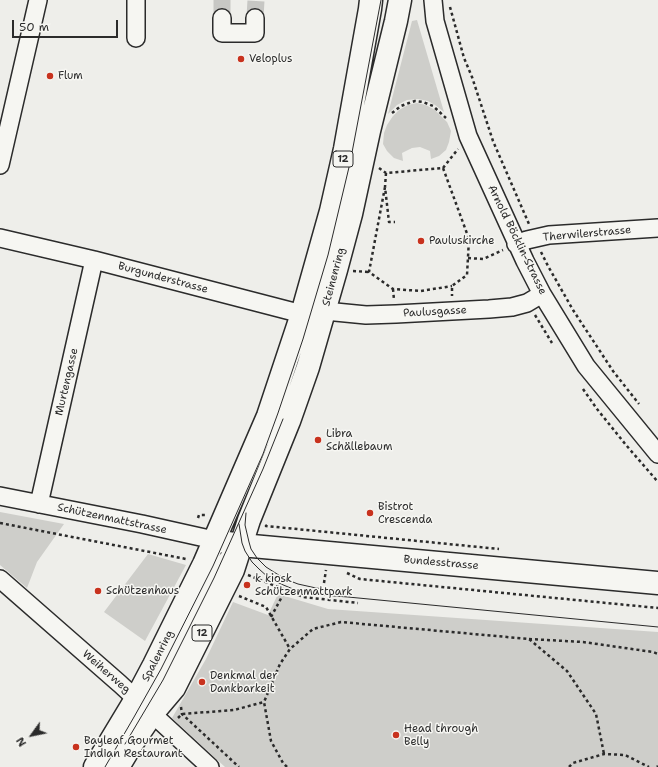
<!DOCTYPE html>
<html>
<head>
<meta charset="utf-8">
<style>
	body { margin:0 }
	#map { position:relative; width:658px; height:767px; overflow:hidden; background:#eeeeea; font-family:"Shantell Sans",sans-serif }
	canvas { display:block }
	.north { position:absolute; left:12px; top:715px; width:40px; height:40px; -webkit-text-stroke:3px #f6f6f2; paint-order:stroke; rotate:237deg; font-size:11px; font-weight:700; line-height:16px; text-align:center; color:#2b2b2b }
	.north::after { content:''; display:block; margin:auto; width:14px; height:18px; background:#2b2b2b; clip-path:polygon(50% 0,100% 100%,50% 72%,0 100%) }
	.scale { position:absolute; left:12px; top:20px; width:106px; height:18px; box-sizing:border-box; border:2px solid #2b2b2b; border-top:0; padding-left:5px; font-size:12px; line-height:14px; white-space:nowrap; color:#2b2b2b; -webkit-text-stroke:3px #f6f6f2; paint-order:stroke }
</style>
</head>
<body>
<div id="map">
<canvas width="658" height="767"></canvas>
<div class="north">N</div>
<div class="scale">50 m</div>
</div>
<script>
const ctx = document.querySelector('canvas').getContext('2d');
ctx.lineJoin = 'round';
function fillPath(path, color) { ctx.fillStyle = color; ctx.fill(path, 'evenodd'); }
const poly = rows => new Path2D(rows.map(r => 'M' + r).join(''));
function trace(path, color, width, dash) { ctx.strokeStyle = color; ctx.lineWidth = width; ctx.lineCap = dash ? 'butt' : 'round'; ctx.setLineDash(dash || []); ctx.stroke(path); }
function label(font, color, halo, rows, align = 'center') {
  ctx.font = font + ' "Shantell Sans",sans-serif'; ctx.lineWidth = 3; ctx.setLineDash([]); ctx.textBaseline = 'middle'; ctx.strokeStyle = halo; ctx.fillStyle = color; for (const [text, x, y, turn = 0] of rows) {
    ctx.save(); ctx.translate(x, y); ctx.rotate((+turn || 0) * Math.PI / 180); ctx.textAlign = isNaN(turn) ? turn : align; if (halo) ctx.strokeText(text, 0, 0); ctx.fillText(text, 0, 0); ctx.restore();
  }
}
fillPath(poly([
	[417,20,444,112,435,105,428,101,418,99,407,100,397,105,388,114,412,21],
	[417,103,426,105,435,110,447,122,451,131,449,142,446,150,439,156,431,159,430,151,420,147,412,148,402,153,403,161,394,158,387,151,383,144,384,133,387,125,393,116,399,110,408,105],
	[0,512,64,524,37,562,27,588,0,565],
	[148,554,186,565,145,641,104,612],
	[278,594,328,609,658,632,658,767,225,767,172,718,206,659,233,602,268,615]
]), '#cececa');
trace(poly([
	[222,0,222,18],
	[255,18,256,0]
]), '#c7c7c4', 17, [17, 8]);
const minor = poly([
	[433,0,435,21,468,136,525,261,542,294,586,366,658,454],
	[222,18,222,33,255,33,255,18],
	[136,38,136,0],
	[0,165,38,0],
	[0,238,94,260,302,314,325,311,366,315,396,314,489,309,512,307,527,303,542,294],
	[516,244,527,240,549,235,658,228],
	[0,496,142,524,214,540],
	[39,504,94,260],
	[0,579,120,684,210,767],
	[154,708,165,672,210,583,220,567,240,546]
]);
const major = poly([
	[227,543,241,545,658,583],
	[95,767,136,699,154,665,204,564,268,416,302,314,331,211,345,149,370,9,371,0],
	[118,767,133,742,152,714,174,688,233,570,249,520,289,421,308,367,336,270,351,214,369,131,396,21,400,0]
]);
trace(minor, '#2b2b2b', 20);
trace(major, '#2b2b2b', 25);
trace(poly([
	[450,7,464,58,472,77,493,141,529,224],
	[392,113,401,106,409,103,415,101,423,102,433,106,446,118],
	[379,168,386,173,443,168,469,239,467,275,452,286,452,296],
	[443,168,458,149],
	[386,173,385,187,389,222,395,222],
	[385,187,369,272,393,289,421,291,452,286],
	[541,252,548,266,573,310,613,371,639,404],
	[468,258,483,259,503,250],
	[353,271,369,272],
	[393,289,394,300],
	[535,315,552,343],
	[583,389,597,409,626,445,658,482],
	[198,518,199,515,206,515],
	[0,523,186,559],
	[267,525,266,526,499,549],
	[347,573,360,579,658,608],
	[248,575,303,597,358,603],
	[324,583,326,570],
	[239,596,266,607,290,649],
	[271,617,285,591],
	[529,639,583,642,653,652,658,654],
	[181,707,182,714,239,767],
	[178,718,182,714,234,710,264,702],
	[287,767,283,763,271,741,264,702,280,664,290,649,313,629,341,622,529,639,567,671,596,714,604,754],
	[569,767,573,763,604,754,625,755,649,767],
	[657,767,658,766]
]), '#2b2b2b', 2.5, [3, 3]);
trace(minor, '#f6f6f2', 17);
trace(major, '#f6f6f2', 22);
trace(poly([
	[246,513,245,525,249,542,251,549,257,558,266,567,285,579,298,584,316,588,349,592],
	[239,524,242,543,245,551,252,562,259,569,269,578,281,584,293,589,305,592,321,595,348,597,658,627],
	[125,744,163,680,214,578,263,469,283,419],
	[105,767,134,717,161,669,213,566,263,454,278,413,303,339,328,255,350,163,381,0]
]), '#2b2b2b', 1);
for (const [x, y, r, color] of [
	[241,59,4,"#c8321e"],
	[50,76,4,"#c8321e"],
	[421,241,4,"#c8321e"],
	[318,440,4,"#c8321e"],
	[370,513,4,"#c8321e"],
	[247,585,4,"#c8321e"],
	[98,591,4,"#c8321e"],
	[202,682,4,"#c8321e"],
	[396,735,4,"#c8321e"],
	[76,747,4,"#c8321e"]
]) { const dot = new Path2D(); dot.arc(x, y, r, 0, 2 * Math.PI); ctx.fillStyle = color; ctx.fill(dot); trace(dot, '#f6f6f2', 1.5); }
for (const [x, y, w] of [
	[343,159,20],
	[202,633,20]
]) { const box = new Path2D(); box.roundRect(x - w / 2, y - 8, w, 16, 3); ctx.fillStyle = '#f6f6f2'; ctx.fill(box); trace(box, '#2b2b2b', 1); }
label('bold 10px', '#2b2b2b', null, [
	["12",343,159],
	["12",202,633]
]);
label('11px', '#2b2b2b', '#f6f6f2', [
	["Veloplus",249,59],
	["Flum",58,76],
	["Pauluskirche",429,241],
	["Libra",326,434],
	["Schällebaum",326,447],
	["Bistrot",378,507],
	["Crescenda",378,520],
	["k kiosk",255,579],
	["Schützenmattpark",255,592],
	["Schützenhaus",106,591],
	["Denkmal der",210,676],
	["Dankbarkeit",210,689],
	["Head through",404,729],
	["Belly",404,742],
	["Bayleaf Gourmet",84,741],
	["Indian Restaurant",84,754]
], 'left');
label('11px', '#2b2b2b', '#f6f6f2', [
	["Therwilerstrasse",587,234,-5],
	["Arnold Böcklin-Strasse",517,240,64],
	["Steinenring",334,277,-75],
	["Burgunderstrasse",163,278,15],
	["Paulusgasse",435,312,-3],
	["Murtengasse",67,382,-77],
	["Schützenmattstrasse",112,519,12],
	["Bundesstrasse",441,563,5],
	["Spalenring",158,656,-63],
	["Weiherweg",106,672,41]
]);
</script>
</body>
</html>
